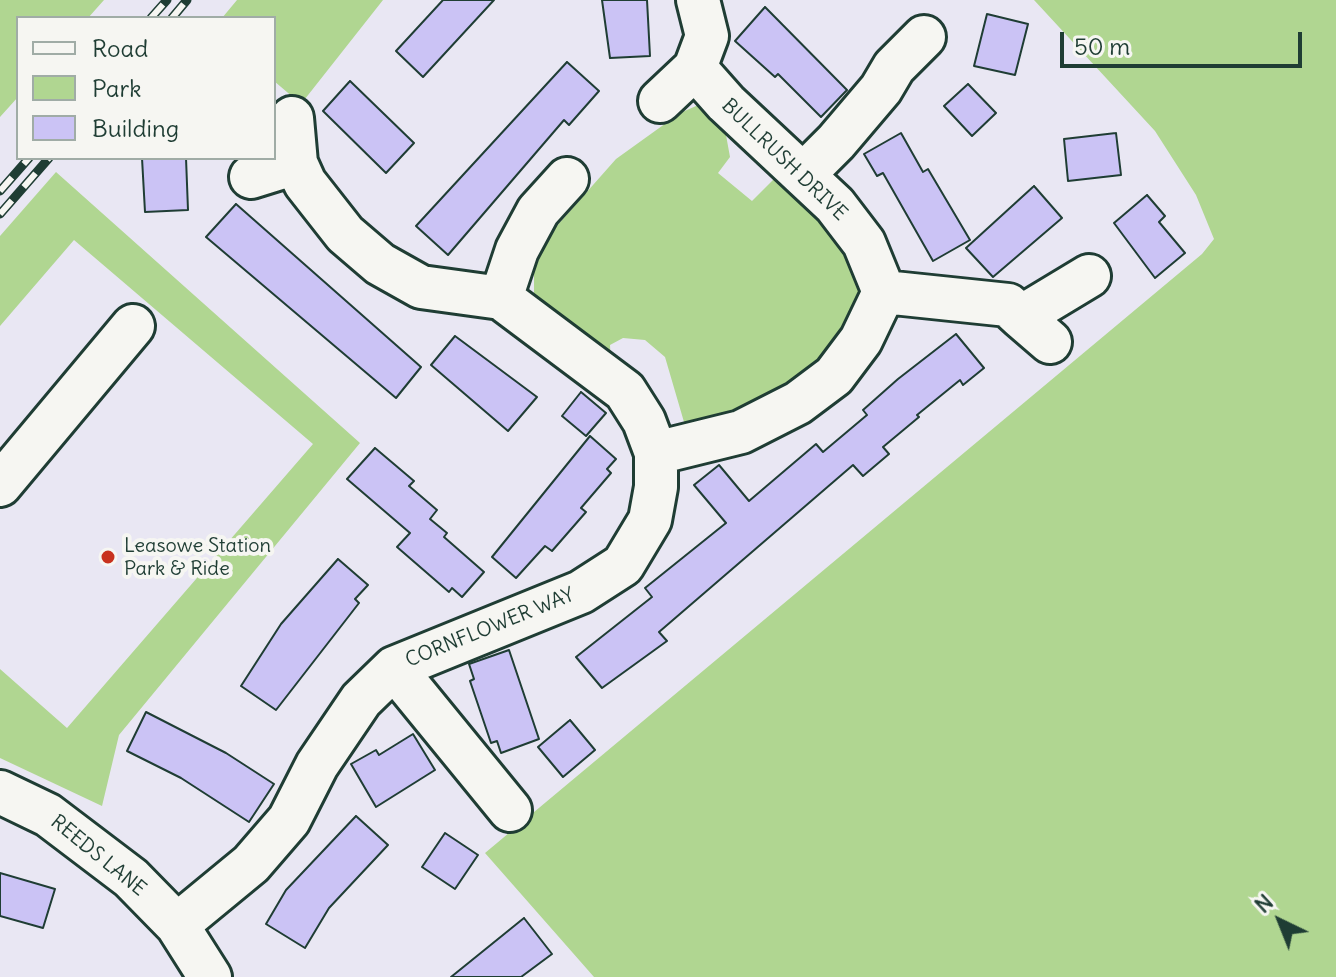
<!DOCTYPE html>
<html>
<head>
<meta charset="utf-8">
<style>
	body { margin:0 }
	#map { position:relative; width:1336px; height:977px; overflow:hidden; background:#e9e7f3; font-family:Delius,sans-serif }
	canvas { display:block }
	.legend { position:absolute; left:16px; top:16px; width:260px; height:144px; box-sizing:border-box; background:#f6f6f2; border:2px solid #a0aca6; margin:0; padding:10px 14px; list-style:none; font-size:24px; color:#1f3d34 }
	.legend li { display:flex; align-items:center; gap:16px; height:40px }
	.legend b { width:40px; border:2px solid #a0aca6 }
	.north { position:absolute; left:1240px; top:881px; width:80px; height:80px; -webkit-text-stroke:6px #f6f6f2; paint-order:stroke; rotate:317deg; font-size:22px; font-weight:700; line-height:32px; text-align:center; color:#1f3d34 }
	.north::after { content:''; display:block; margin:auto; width:28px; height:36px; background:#1f3d34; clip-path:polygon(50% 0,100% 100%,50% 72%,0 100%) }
	.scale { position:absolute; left:1060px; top:32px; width:242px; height:36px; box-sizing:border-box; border:4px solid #1f3d34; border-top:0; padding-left:10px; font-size:24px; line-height:28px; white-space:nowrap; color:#1f3d34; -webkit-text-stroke:6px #f6f6f2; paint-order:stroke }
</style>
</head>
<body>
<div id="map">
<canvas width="1336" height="977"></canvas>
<ul class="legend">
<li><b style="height:10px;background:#f6f6f2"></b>Road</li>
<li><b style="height:22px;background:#b0d691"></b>Park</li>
<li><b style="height:22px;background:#cbc3f5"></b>Building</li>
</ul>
<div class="north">N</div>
<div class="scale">50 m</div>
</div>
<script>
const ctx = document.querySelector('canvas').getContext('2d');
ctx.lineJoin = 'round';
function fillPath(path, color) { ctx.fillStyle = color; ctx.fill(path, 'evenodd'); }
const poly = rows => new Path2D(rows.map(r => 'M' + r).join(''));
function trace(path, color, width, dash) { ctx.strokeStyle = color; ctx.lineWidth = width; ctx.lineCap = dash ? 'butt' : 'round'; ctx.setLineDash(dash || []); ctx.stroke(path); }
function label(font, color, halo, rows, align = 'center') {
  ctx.font = font + ' Delius,sans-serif'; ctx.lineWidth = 8; ctx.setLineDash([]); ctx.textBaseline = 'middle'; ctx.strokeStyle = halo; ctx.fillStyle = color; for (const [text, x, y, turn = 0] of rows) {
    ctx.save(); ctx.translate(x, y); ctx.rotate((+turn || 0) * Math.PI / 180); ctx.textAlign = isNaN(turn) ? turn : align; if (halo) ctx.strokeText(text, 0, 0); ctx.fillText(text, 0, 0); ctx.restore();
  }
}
fillPath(poly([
	[0,0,104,0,88,18,18,18,18,97,0,117],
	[237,0,383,0,301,104,274,81,274,18,222,18],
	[1034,0,1336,0,1336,977,594,977,485,853,1202,254,1214,239,1196,195,1155,131],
	[703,103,722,113,730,157,718,173,752,201,781,172,860,252,866,302,827,361,748,409,715,418,684,422,665,357,645,340,623,338,610,345,611,363,534,303,534,270,547,237,616,159,680,113],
	[56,172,360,443,119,735,102,806,0,758,0,669,67,728,313,444,74,240,0,326,0,236]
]), '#b0d691');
const building = poly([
	[443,0,494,0,423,77,396,51,443,0],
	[602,0,647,0,650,56,610,58,602,0],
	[765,7,847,90,821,117,778,74,775,77,735,41,765,7],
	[987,14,1028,24,1015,75,974,66,987,14],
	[567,62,599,91,569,125,564,120,448,255,416,226,567,62],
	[350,81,414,143,386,173,323,111,350,81],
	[968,84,996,113,972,136,944,106,968,84],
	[901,133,923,172,928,169,970,240,933,261,883,173,877,176,864,154,901,133],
	[1116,133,1121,175,1068,181,1064,139,1116,133],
	[142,158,186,158,188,210,145,212,142,158],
	[1034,186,1062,218,993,277,966,248,1034,186],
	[1147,195,1165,216,1159,222,1185,253,1155,278,1114,223,1147,195],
	[236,204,421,367,396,398,206,237,236,204],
	[956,334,984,368,963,385,960,380,917,415,919,417,883,447,889,454,863,476,853,465,659,632,667,641,602,688,576,657,652,597,645,588,726,523,694,485,719,465,749,501,816,444,823,452,867,415,863,410,898,379,956,334],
	[455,336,537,397,508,431,431,365,455,336],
	[581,392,606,413,586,436,562,416,581,392],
	[590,436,616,459,607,469,611,473,581,508,586,512,552,551,545,546,516,578,492,557,590,436],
	[375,448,414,481,409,486,437,510,430,519,447,533,444,537,484,572,462,597,452,588,449,592,397,547,410,533,347,479,375,448],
	[338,559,368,585,355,599,359,603,276,710,241,686,281,624,338,559],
	[509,650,539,739,501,753,497,741,491,743,470,681,474,679,469,664,509,650],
	[146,712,226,753,274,784,249,822,181,778,127,751,146,712],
	[570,720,595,750,563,777,538,747,570,720],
	[413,734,435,770,376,807,351,764,376,750,379,755,413,734],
	[356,816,388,845,329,908,305,948,266,924,286,890,356,816],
	[445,833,478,855,455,889,422,867,445,833],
	[0,873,55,889,43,928,0,916,0,873],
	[524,918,552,954,521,977,451,977,524,918]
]);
fillPath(building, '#cbc3f5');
trace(building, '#1f3d34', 2);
const minor = poly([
	[660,101,695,68],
	[804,174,836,142,881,89,894,67,924,37],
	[251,177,296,163],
	[884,292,1008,305,1021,317],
	[501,298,517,250,538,211,567,179],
	[1050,342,1021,317,1089,276],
	[656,453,741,432,798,403,834,376,861,340,884,292,864,243,835,205,726,103,695,68,707,36,698,0],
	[0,485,133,326],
	[394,668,510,810],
	[0,792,48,815,131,878,177,925,210,977],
	[177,925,251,864,289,820,317,765,361,700,394,668,581,592,623,565,650,520,656,487,656,453,644,421,625,391,501,298,421,287,380,264,345,234,305,183,296,163,292,118]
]);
trace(minor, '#1f3d34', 48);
trace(minor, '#f6f6f2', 42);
const rail = poly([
	[151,18,167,0],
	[172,18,187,0],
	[0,191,29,158],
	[0,214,49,158]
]);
trace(rail, '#1f3d34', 9);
trace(rail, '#f6f6f2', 6, [18]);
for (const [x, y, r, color] of [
	[108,557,8,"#c8321e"]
]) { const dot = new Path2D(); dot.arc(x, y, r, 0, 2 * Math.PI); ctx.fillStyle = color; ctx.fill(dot); trace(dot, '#f6f6f2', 3); }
label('20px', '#1f3d34', '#f6f6f2', [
	["BULLRUSH DRIVE",784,160,44],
	["CORNFLOWER WAY",490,628,-22],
	["REEDS LANE",98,856,39]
]);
label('20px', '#1f3d34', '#f6f6f2', [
	["Leasowe Station",124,546],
	["Park & Ride",124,569]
], 'left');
</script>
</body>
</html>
